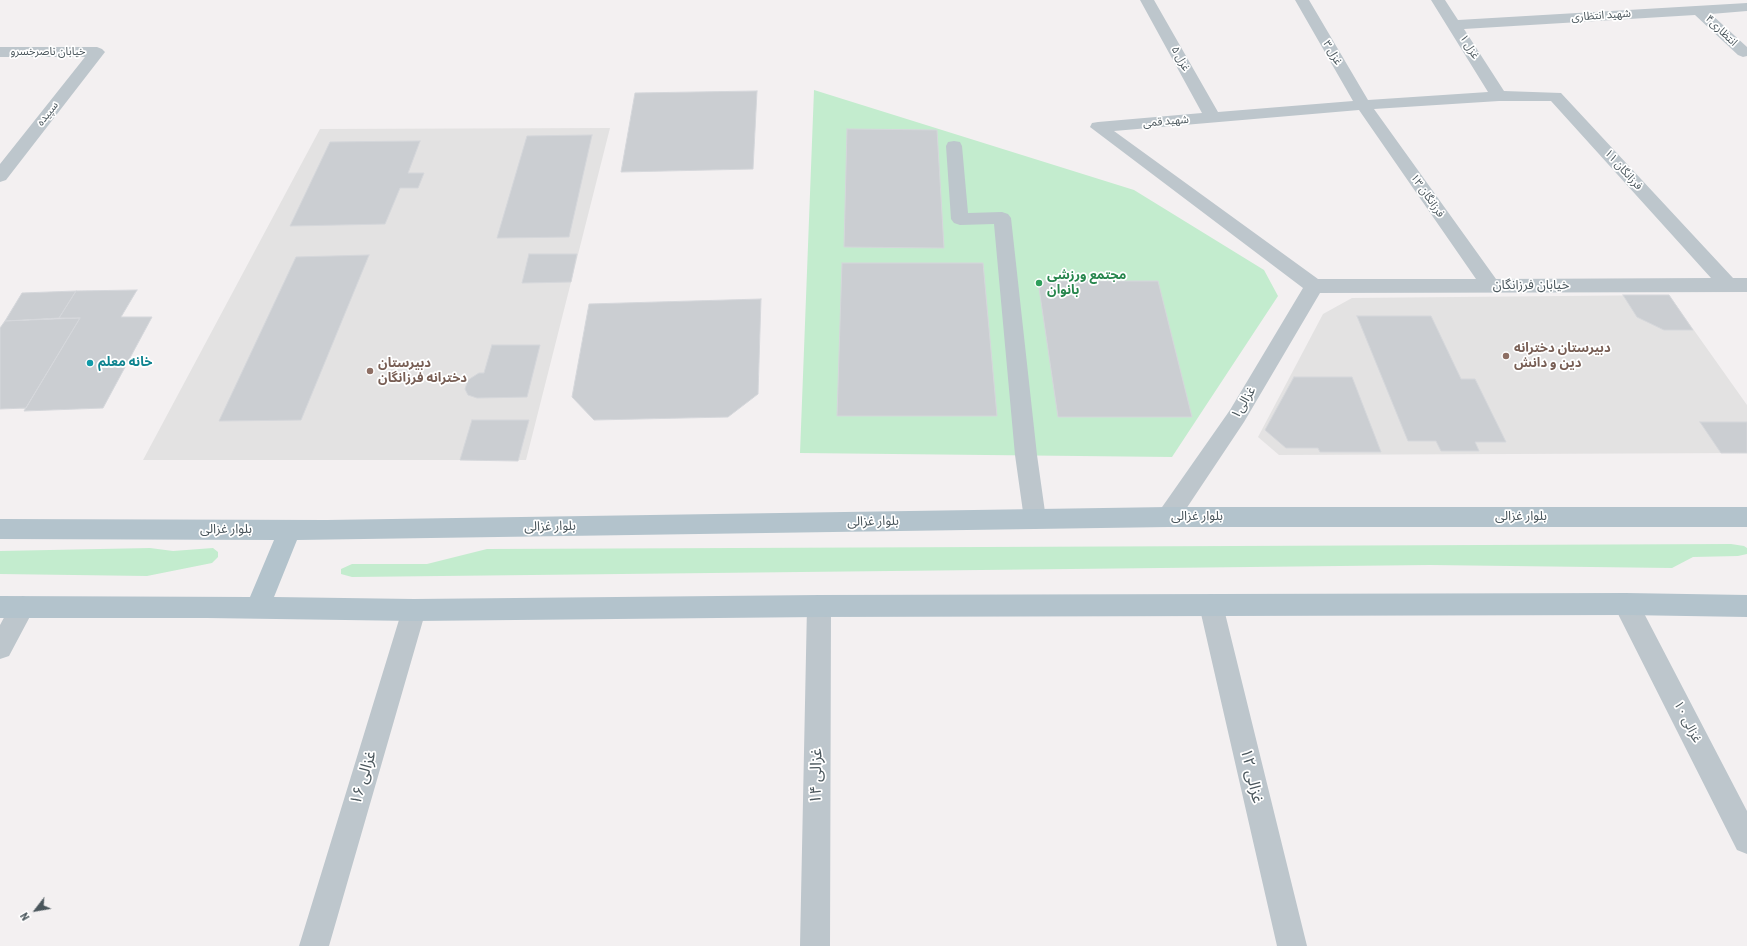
<!DOCTYPE html>
<html>
<head>
<meta charset="utf-8">
<style>
	body { margin:0 }
	#map { position:relative; width:1747px; height:946px; overflow:hidden; background:#f3f0f1; font-family:"Roboto Condensed",sans-serif }
	canvas { display:block }
	.north { position:absolute; left:16px; top:890px; width:40px; height:40px; -webkit-text-stroke:3px #fff; paint-order:stroke; rotate:239deg; font-size:11px; font-weight:700; line-height:16px; text-align:center; color:#4a565c }
	.north::after { content:''; display:block; margin:auto; width:14px; height:18px; background:#4a565c; clip-path:polygon(50% 0,100% 100%,50% 72%,0 100%) }
</style>
</head>
<body>
<div id="map">
<canvas width="1747" height="946"></canvas>
<div class="north">N</div>
</div>
<script>
const ctx = document.querySelector('canvas').getContext('2d');
ctx.lineJoin = 'round';
function fillPath(path, color) { ctx.fillStyle = color; ctx.fill(path, 'evenodd'); }
const poly = rows => new Path2D(rows.map(r => 'M' + r).join(''));
function trace(path, color, width, dash) { ctx.strokeStyle = color; ctx.lineWidth = width; ctx.lineCap = dash ? 'butt' : 'round'; ctx.setLineDash(dash || []); ctx.stroke(path); }
function label(font, color, halo, rows, align = 'center') {
  ctx.font = font + ' "Roboto Condensed","Noto Sans Arabic",sans-serif'; ctx.lineWidth = 3.5; ctx.setLineDash([]); ctx.textBaseline = 'middle'; ctx.strokeStyle = halo; ctx.fillStyle = color; for (const [text, x, y, turn = 0] of rows) {
    ctx.save(); ctx.translate(x, y); ctx.rotate((+turn || 0) * Math.PI / 180); ctx.textAlign = isNaN(turn) ? turn : align; if (halo) ctx.strokeText(text, 0, 0); ctx.fillText(text, 0, 0); ctx.restore();
  }
}
fillPath(poly([
	[610,128,526,460,143,460,320,129],
	[1669,295,1747,405,1747,453,1279,455,1258,437,1323,314,1352,298]
]), '#e3e2e2');
fillPath(poly([
	[814,90,1134,190,1264,270,1278,296,1172,457,800,453],
	[1731,544,1744,546,1747,548,1747,554,1738,556,1693,557,1672,568,1430,565,352,577,341,574,341,569,352,564,427,564,487,549],
	[150,548,173,551,213,548,218,552,218,557,212,563,147,576,0,574,0,551]
]), '#c3ecce');
const building = poly([
	[757,91,753,169,621,172,635,93,757,91],
	[847,129,937,130,944,248,844,247,847,129],
	[592,135,569,237,497,238,527,136,592,135],
	[420,141,408,173,424,173,418,188,400,188,385,224,290,226,330,142,420,141],
	[529,254,577,254,571,282,522,283,529,254],
	[369,255,301,420,219,421,296,257,369,255],
	[842,263,983,263,997,416,837,416,842,263],
	[1038,281,1158,281,1192,417,1058,417,1038,281],
	[137,290,121,317,152,317,103,408,24,411,80,318,59,318,76,291,137,290],
	[76,291,59,318,5,321,22,293,76,291],
	[1623,295,1669,295,1693,330,1664,330,1637,317,1623,295],
	[761,299,758,394,728,417,594,420,572,397,589,304,761,299],
	[1357,316,1431,316,1461,379,1475,379,1506,442,1475,442,1479,451,1441,451,1436,441,1408,441,1357,316],
	[80,318,26,408,0,409,0,328,5,321,80,318],
	[492,345,540,345,527,397,477,398,468,395,465,389,468,380,479,373,484,373,492,345],
	[1294,377,1352,377,1381,452,1320,452,1318,448,1286,448,1265,430,1294,377],
	[472,420,529,420,518,461,460,460,472,420],
	[1700,422,1747,422,1747,453,1721,453,1700,422]
]);
fillPath(building, '#cbced2');
trace(building, '#d5d7db', 1);
fillPath(poly([
	[1140,0,1154,0,1218,112,1353,101,1295,0,1309,0,1368,100,1488,92,1431,0,1445,0,1458,20,1747,3,1747,11,1711,14,1747,47,1747,56,1743,57,1738,55,1695,15,1464,29,1504,91,1561,93,1733,278,1747,278,1747,292,1320,293,1244,422,1176,524,1168,527,1160,524,1157,517,1160,510,1230,410,1303,288,1090,127,1092,123,1098,122,1202,113,1140,0],
	[1499,101,1551,101,1711,278,1496,279,1374,109,1499,101],
	[1359,110,1476,279,1318,279,1114,131,1359,110],
	[0,47,97,47,102,49,105,52,6,180,0,182,0,164,85,57,0,57,0,47],
	[954,141,960,142,962,146,968,213,1002,212,1008,214,1011,218,1037,455,1046,519,1043,526,1035,529,1027,526,1024,519,1015,455,994,224,960,225,954,223,951,219,946,146,948,142,954,141],
	[1626,593,1635,596,1747,811,1747,854,1737,850,1617,612,1614,604,1617,596,1626,593],
	[1211,594,1220,597,1223,605,1307,946,1277,946,1199,605,1202,597,1211,594],
	[819,595,828,598,831,606,830,946,800,946,807,606,810,598,819,595],
	[23,596,32,599,35,607,9,656,0,659,0,625,14,599,23,596],
	[414,599,423,602,426,610,329,946,299,946,402,610,405,602,414,599]
]), '#bdc6cc');
fillPath(poly([
	[1168,507,1747,507,1747,527,1168,527,297,540,274,597,414,599,819,595,1626,593,1747,595,1747,617,1626,615,819,617,414,621,207,618,0,618,0,596,250,597,274,540,0,539,0,519,327,520,1168,507]
]), '#b3c3cc');
for (const [x, y, r, color] of [
	[1039,283,4,"#2e9e5b"],
	[1506,356,4,"#8d6e63"],
	[90,363,4,"#0f9aa8"],
	[370,371,4,"#8d6e63"]
]) { const dot = new Path2D(); dot.arc(x, y, r, 0, 2 * Math.PI); ctx.fillStyle = color; ctx.fill(dot); trace(dot, '#fff', 1.5); }
label('11px', '#4a565c', '#fff', [
	["شهید انتظاری",1601,16,-4],
	["انتظاری۴",1721,31,44],
	["غزل ۱",1469,47,58],
	["خیابان ناصرخسرو",48,52],
	["غزل ۳",1332,53,60],
	["غزل ۵",1180,59,61],
	["سپیده",48,114,-52],
	["شهید قمی",1166,122,-5],
	["فرزانگان ۱۱",1623,170,48],
	["فرزانگان ۱۳",1427,196,55]
]);
label('bold 13px', '#27864d', '#fff', [
	["مجتمع ورزشی",1047,276],
	["بانوان",1047,291]
], 'left');
label('13px', '#4a565c', '#fff', [
	["خیابان فرزانگان",1531,286],
	["غزالی۱",1244,403,-59],
	["بلوار غزالی",1197,517],
	["بلوار غزالی",1521,517],
	["بلوار غزالی",873,522,-1],
	["بلوار غزالی",550,527,-1],
	["بلوار غزالی",226,530],
	["غزالی ۱۰",1687,722,63]
]);
label('bold 13px', '#785e54', '#fff', [
	["دبیرستان دخترانه",1514,349],
	["دین و دانش",1514,364],
	["دبیرستان",378,364],
	["دخترانه فرزانگان",378,379]
], 'left');
label('bold 13px', '#0d838f', '#fff', [
	["خانه معلم",98,363]
], 'left');
label('16px', '#4a565c', '#fff', [
	["غزالی ۱۴",817,776,-89],
	["غزالی ۱۲",1251,776,77],
	["غزالی ۱۶",364,778,-73]
]);
</script>
</body>
</html>
